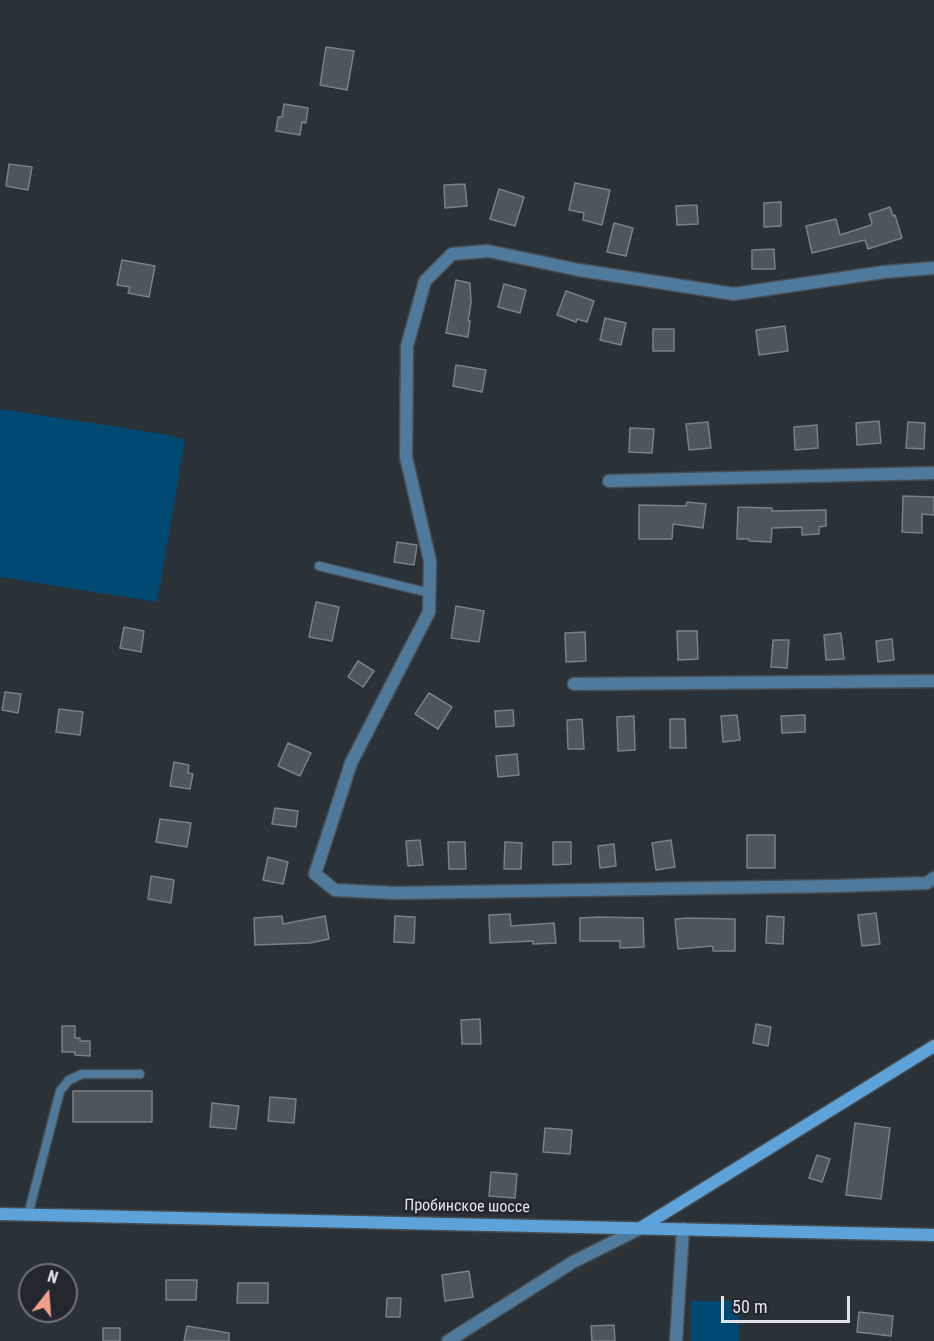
<!DOCTYPE html>
<html>
<head>
<meta charset="utf-8">
<style>
	body { margin:0 }
	#map { position:relative; width:934px; height:1341px; overflow:hidden; background:#2a3137; font-family:"Roboto Condensed",sans-serif }
	canvas { display:block }
	.north { position:absolute; left:18px; top:1263px; width:60px; height:60px; box-sizing:border-box; background:#21272d; border:2px solid #6e7378; border-radius:50%; rotate:17deg; font-size:16px; font-weight:700; line-height:24px; text-align:center; color:#e1e5e9 }
	.north::after { content:''; display:block; margin:auto; width:21px; height:27px; background:#f49e8a; clip-path:polygon(50% 0,100% 100%,50% 72%,0 100%) }
	.scale { position:absolute; left:721px; top:1296px; width:129px; height:27px; box-sizing:border-box; border:3px solid #e1e5e9; border-top:0; padding-left:8px; font-size:18px; line-height:21px; white-space:nowrap; color:#e1e5e9; -webkit-text-stroke:4px #21272d; paint-order:stroke }
</style>
</head>
<body>
<div id="map">
<canvas width="934" height="1341"></canvas>
<div class="north">N</div>
<div class="scale">50 m</div>
</div>
<script>
const ctx = document.querySelector('canvas').getContext('2d');
ctx.lineJoin = 'round';
function fillPath(path, color) { ctx.fillStyle = color; ctx.fill(path, 'evenodd'); }
const poly = rows => new Path2D(rows.map(r => 'M' + r).join(''));
function trace(path, color, width, dash) { ctx.strokeStyle = color; ctx.lineWidth = width; ctx.lineCap = dash ? 'butt' : 'round'; ctx.setLineDash(dash || []); ctx.stroke(path); }
function label(font, color, halo, rows, align = 'center') {
  ctx.font = font + ' "Roboto Condensed",sans-serif'; ctx.lineWidth = 5; ctx.setLineDash([]); ctx.textBaseline = 'middle'; ctx.strokeStyle = halo; ctx.fillStyle = color; for (const [text, x, y, turn = 0] of rows) {
    ctx.save(); ctx.translate(x, y); ctx.rotate((+turn || 0) * Math.PI / 180); ctx.textAlign = isNaN(turn) ? turn : align; if (halo) ctx.strokeText(text, 0, 0); ctx.fillText(text, 0, 0); ctx.restore();
  }
}
fillPath(poly([
	[0,409,163,434,185,440,157,602,0,577],
	[691,1301,739,1301,739,1341,691,1341]
]), '#004973');
const building = poly([
	[326,47,354,51,347,90,320,85,326,47],
	[284,104,308,108,306,123,302,122,300,135,276,131,278,117,282,117,284,104],
	[9,164,32,167,28,190,6,186,9,164],
	[575,183,610,190,602,225,583,220,584,213,569,210,575,183],
	[465,184,467,206,445,208,444,185,465,184],
	[499,189,524,197,515,226,490,219,499,189],
	[781,202,781,226,764,227,764,203,781,202],
	[697,205,698,224,677,225,676,206,697,205],
	[890,207,893,216,895,215,902,238,868,249,865,240,812,253,806,226,836,219,840,235,871,225,872,223,869,214,890,207],
	[614,223,633,228,626,256,607,252,614,223],
	[774,249,775,269,752,269,752,250,774,249],
	[122,260,155,266,149,297,128,293,130,287,117,285,122,260],
	[456,280,470,283,471,303,468,321,470,321,468,337,446,333,456,280],
	[504,284,526,290,520,313,498,307,504,284],
	[566,291,594,301,587,322,577,319,576,322,557,315,566,291],
	[605,318,626,323,621,345,600,340,605,318],
	[785,326,788,351,759,355,756,330,785,326],
	[653,329,674,329,674,351,653,351,653,329],
	[456,365,486,370,482,392,453,386,456,365],
	[879,421,881,443,857,445,856,423,879,421],
	[708,422,711,448,689,450,686,424,708,422],
	[908,422,925,423,924,449,906,448,908,422],
	[817,425,818,448,795,450,794,427,817,425],
	[630,428,654,429,652,453,629,452,630,428],
	[903,496,934,497,934,515,922,514,922,533,902,532,903,496],
	[687,502,706,504,703,528,673,524,672,539,639,539,639,505,686,506,687,502],
	[738,507,772,508,772,511,826,510,826,526,819,527,819,534,802,535,802,527,772,528,771,542,749,541,749,539,737,539,738,507],
	[397,542,417,545,414,565,394,562,397,542],
	[316,602,339,607,332,641,309,637,316,602],
	[456,606,484,611,479,642,451,638,456,606],
	[124,627,144,631,141,652,120,648,124,627],
	[677,631,697,631,698,659,678,660,677,631],
	[585,632,586,661,566,662,565,633,585,632],
	[841,633,844,659,826,660,824,635,841,633],
	[892,639,894,660,878,662,876,641,892,639],
	[773,640,789,640,787,668,771,667,773,640],
	[358,661,374,671,363,687,348,677,358,661],
	[5,692,21,694,18,713,2,710,5,692],
	[429,693,452,707,438,729,415,714,429,693],
	[59,709,83,712,80,735,56,732,59,709],
	[513,710,514,726,496,727,495,711,513,710],
	[737,715,740,740,723,742,721,716,737,715],
	[805,715,805,732,782,733,781,716,805,715],
	[634,716,635,750,618,751,617,717,634,716],
	[582,719,584,749,568,749,567,720,582,719],
	[670,719,685,719,686,748,670,748,670,719],
	[288,743,311,753,300,776,278,766,288,743],
	[517,754,519,775,498,777,496,756,517,754],
	[174,762,189,765,188,773,193,774,190,789,170,786,174,762],
	[275,808,298,811,296,827,272,824,275,808],
	[160,819,191,823,187,847,156,842,160,819],
	[747,835,775,835,775,868,747,868,747,835],
	[420,840,423,865,408,866,406,841,420,840],
	[671,840,675,867,656,870,652,843,671,840],
	[448,842,465,842,466,869,449,869,448,842],
	[505,842,522,843,521,869,504,869,505,842],
	[553,842,571,842,571,864,553,865,553,842],
	[614,844,616,866,600,868,598,846,614,844],
	[268,857,288,862,283,884,263,880,268,857],
	[151,876,174,880,171,903,148,899,151,876],
	[876,913,880,944,862,946,858,915,876,913],
	[510,914,511,926,554,923,556,943,533,944,533,941,490,943,489,915,510,914],
	[282,916,283,924,325,916,329,939,310,943,255,945,254,918,282,916],
	[395,916,415,917,414,943,394,942,395,916],
	[767,916,784,917,783,944,766,943,767,916],
	[600,917,643,918,644,947,620,948,620,941,580,941,580,918,600,917],
	[689,918,735,919,735,951,713,951,713,946,678,949,675,919,689,918],
	[480,1019,481,1044,462,1044,461,1020,480,1019],
	[756,1024,771,1027,768,1046,753,1043,756,1024],
	[62,1026,75,1026,75,1038,80,1038,80,1041,90,1041,90,1056,75,1055,75,1052,62,1052,62,1026],
	[73,1091,152,1091,152,1122,73,1122,73,1091],
	[270,1097,296,1099,294,1123,268,1121,270,1097],
	[212,1103,239,1106,236,1129,210,1127,212,1103],
	[855,1123,890,1128,881,1199,846,1195,855,1123],
	[545,1128,572,1130,570,1154,543,1152,545,1128],
	[817,1155,830,1159,822,1182,809,1178,817,1155],
	[491,1172,517,1174,515,1198,489,1196,491,1172],
	[469,1271,473,1297,445,1301,442,1275,469,1271],
	[166,1280,197,1280,196,1300,166,1300,166,1280],
	[238,1283,268,1283,268,1303,237,1303,238,1283],
	[387,1298,401,1298,400,1317,386,1317,387,1298],
	[859,1312,893,1316,891,1336,857,1332,859,1312],
	[614,1325,615,1341,592,1341,591,1326,614,1325],
	[187,1326,229,1333,229,1341,184,1341,187,1326],
	[103,1328,120,1328,120,1341,103,1341,103,1328]
]);
fillPath(building, '#4e555c');
trace(building, '#798087', 1.5);
const lane = poly([
	[319,566,430,593],
	[28,1215,60,1091,69,1080,82,1074,140,1074]
]);
const street = poly([
	[934,268,884,272,734,294,579,270,488,251,452,254,425,281,407,346,406,457,430,561,429,612,351,763,315,874,335,890,395,893,836,886,927,883,934,878],
	[609,481,934,473],
	[574,684,934,681],
	[448,1341,573,1262,641,1228],
	[676,1341,683,1229]
]);
const secondary = poly([
	[0,1214,934,1235],
	[642,1227,934,1046]
]);
trace(lane, '#474e53', 11);
trace(street, '#474e53', 15);
trace(secondary, '#474e53', 15);
trace(lane, '#507a9c', 8);
trace(street, '#507a9c', 12);
trace(secondary, '#5da3d9', 12);
label('16px', '#e1e5e9', '#21272d', [
	["Пробинское шоссе",467,1207,1]
]);
</script>
</body>
</html>
